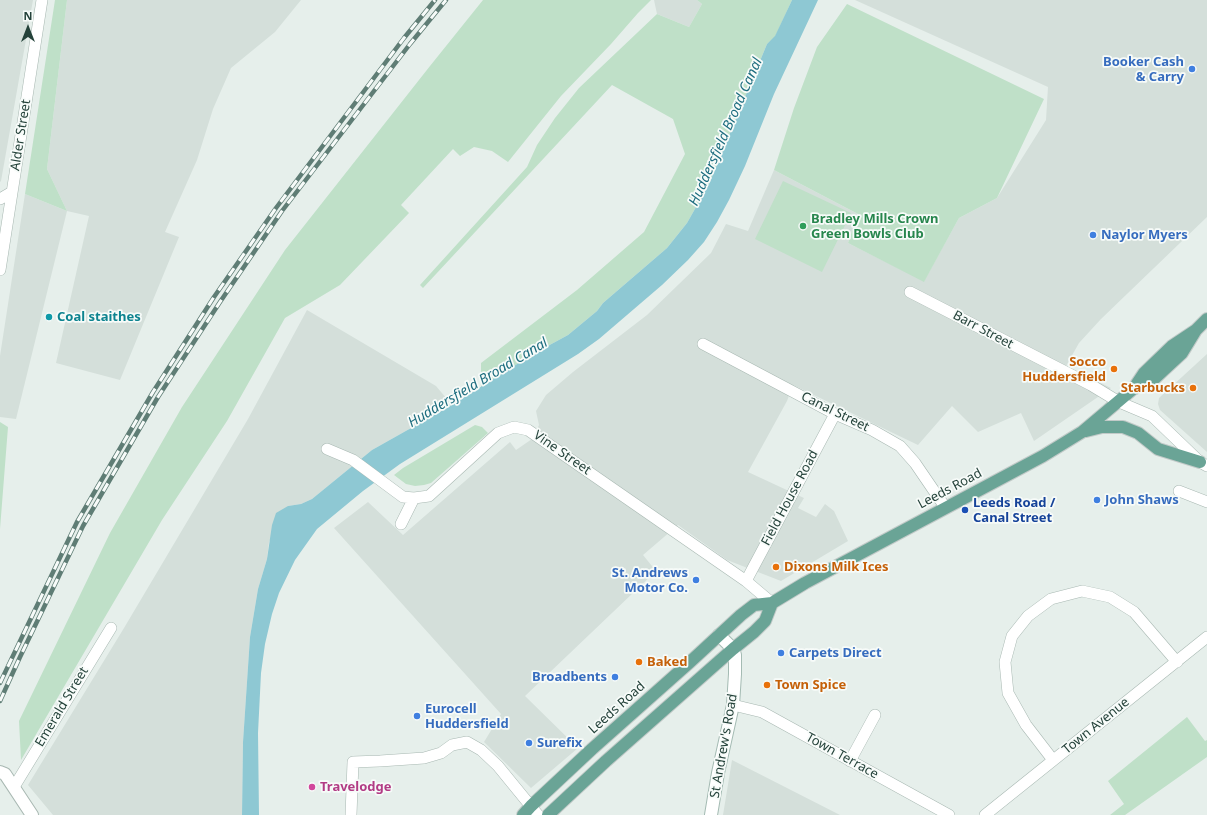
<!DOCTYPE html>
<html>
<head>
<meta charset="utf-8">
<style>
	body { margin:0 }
	#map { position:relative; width:1207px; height:815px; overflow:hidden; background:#e6efeb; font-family:"Noto Sans",sans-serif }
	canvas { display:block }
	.north { position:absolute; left:8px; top:8px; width:40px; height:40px; -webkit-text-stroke:3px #f7fbf9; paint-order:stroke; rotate:0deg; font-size:11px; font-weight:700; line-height:16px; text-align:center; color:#24423a }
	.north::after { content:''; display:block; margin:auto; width:14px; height:18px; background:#24423a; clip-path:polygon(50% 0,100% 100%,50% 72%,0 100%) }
</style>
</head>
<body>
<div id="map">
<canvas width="1207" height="815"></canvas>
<div class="north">N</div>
</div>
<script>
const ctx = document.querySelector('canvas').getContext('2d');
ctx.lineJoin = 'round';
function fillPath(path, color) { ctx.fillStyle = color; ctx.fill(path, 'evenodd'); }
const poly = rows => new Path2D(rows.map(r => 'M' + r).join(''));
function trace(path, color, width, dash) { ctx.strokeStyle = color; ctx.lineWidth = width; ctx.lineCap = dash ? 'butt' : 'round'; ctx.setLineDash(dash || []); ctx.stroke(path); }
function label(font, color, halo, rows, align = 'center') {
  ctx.font = font + ' "Noto Sans",sans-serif'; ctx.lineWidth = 3.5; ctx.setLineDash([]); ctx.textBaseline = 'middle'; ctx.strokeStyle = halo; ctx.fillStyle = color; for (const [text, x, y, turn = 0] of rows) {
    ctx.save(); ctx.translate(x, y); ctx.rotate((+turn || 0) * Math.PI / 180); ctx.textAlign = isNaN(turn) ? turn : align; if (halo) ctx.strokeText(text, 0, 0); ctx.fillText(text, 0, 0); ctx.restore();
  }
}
fillPath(poly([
	[0,0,33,0,1,181,0,182],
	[67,0,301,0,275,32,231,68,213,109,197,160,165,232,179,237,120,380,56,363,89,216,67,211,16,419,0,417,0,356,25,194,67,211,47,169],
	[654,0,697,0,702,4,689,27,657,14],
	[855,0,1207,0,1207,217,1101,319,1079,343,1066,366,1111,388,1034,441,1021,413,978,432,952,406,918,445,793,385,787,401,748,472,804,498,798,508,816,517,825,504,834,511,848,541,781,581,727,560,678,525,643,555,656,571,525,696,578,748,531,788,484,742,501,714,334,528,368,502,403,535,510,442,516,450,532,439,539,425,536,411,546,395,573,372,647,315,711,253,726,224,748,231,774,170,858,214,848,243,924,281,959,218,997,198,1046,120,1048,87],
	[307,310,436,386,452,405,372,450,312,499,301,504,288,506,269,542,267,559,258,589,250,637,243,742,242,815,53,815,28,785,124,628,248,419],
	[1207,354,1207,452,1160,410,1158,404,1159,398],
	[732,760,840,815,723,815]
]), '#d4dfda');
fillPath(poly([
	[55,0,67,0,47,169,67,211,25,194],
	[483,0,651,0,638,13,611,44,561,96,508,162,492,151,474,147,460,156,453,149,401,205,409,213,340,285,285,318,227,421,162,520,21,760,19,721,110,533,182,407,285,250,430,66],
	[697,0,792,0,775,37,767,44,709,184,687,223,667,248,603,303,597,311,568,335,533,354,481,387,481,363,577,290,644,232,685,154,673,119,612,85,423,288,420,285,527,167,537,145,555,118,579,88,657,14,689,27,702,4],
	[847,4,1044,99,997,198,959,218,924,282,848,243,858,214,774,170,794,108,817,47],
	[783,181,851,213,822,272,755,239],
	[0,422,8,427,0,529],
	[475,425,482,427,488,433,431,483,424,485,415,486,406,484,394,475,403,468],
	[1187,717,1205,741,1207,740,1207,757,1125,815,1110,815,1124,804,1108,781]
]), '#bfe0c8');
fillPath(poly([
	[792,0,818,0,774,94,745,166,729,200,717,222,704,242,688,260,662,285,599,339,578,354,400,464,363,491,317,529,295,560,279,593,272,614,265,644,261,673,258,733,259,815,242,815,243,742,250,637,258,589,267,559,272,525,276,513,288,506,301,504,312,499,372,450,452,405,533,354,568,335,597,311,603,303,667,248,687,223,709,184,767,44,775,36]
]), '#8ec8d3');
const minor = poly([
	[0,199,12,192],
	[0,270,42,0],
	[910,292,1091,385,1119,402,1152,416,1200,462,1207,466],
	[703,344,835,414,872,430,900,446,915,463,945,507],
	[327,449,353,460,403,497,414,498,429,496,498,433,514,427,528,430,746,581,772,603],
	[1179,491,1207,502],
	[401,524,414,498],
	[746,581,835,414],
	[733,705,762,712,949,815],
	[1053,760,1026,725,1008,693,1005,662,1012,636,1028,616,1051,599,1082,591,1110,597,1134,612,1177,662],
	[850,761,875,715],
	[14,787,111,628],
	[351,815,353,762,380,761,424,758,441,753,452,745,467,742,481,750,498,766,538,815],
	[985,815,1207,637]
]);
const tertiary = poly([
	[0,772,5,774,32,815]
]);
const secondary = poly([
	[711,815,718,773,733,705,735,674,735,655,733,649,719,635]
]);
const primary = poly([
	[1134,388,1144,373,1172,346,1196,330,1207,319],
	[1086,431,1102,427,1123,427,1138,433,1158,449,1200,462],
	[523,815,531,806,592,749,690,662,741,615,754,605,772,603,805,583,1043,456,1082,432,1133,389,1155,378,1182,353,1196,330],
	[548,815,606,761,733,649,754,632,765,621,772,603]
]);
trace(minor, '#a8b8b2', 12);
trace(tertiary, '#a8b8b2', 14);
trace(secondary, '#a4bbb3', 14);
trace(primary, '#c2cac8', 14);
trace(minor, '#fff', 11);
trace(tertiary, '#fff', 12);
trace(secondary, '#fff', 12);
trace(primary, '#6aa496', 12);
const rail = poly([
	[0,683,77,522,153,392,214,297,276,208,404,38,435,0],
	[0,701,20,657,83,526,158,397,220,302,282,211,410,44,446,0]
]);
trace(rail, '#5f7d75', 4.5);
trace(rail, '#f7fbf9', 3, [9]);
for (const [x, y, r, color] of [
	[1192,69,4,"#3f7fe0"],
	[803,226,4,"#2e9e5b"],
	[1093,235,4,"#3f7fe0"],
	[49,317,4,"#0f9aa8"],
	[1114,369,4,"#e8710a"],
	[1193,388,4,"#e8710a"],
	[1097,500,4,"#3f7fe0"],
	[965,510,4,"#1a4fb4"],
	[776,567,4,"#e8710a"],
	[696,580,4,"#3f7fe0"],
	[781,653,4,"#3f7fe0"],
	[639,662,4,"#e8710a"],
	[615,677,4,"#3f7fe0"],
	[767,685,4,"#e8710a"],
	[417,716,4,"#3f7fe0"],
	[529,743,4,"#3f7fe0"],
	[312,787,4,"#d1479c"]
]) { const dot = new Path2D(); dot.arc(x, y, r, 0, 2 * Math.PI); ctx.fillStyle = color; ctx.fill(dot); trace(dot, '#f7fbf9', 1.5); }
label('bold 13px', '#366cbe', '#f7fbf9', [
	["Booker Cash",1184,62,"right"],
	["& Carry",1184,77,"right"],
	["Naylor Myers",1101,235],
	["John Shaws",1105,500],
	["St. Andrews",688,573,"right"],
	["Motor Co.",688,588,"right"],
	["Carpets Direct",789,653],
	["Broadbents",607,677,"right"],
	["Eurocell",425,709],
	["Huddersfield",425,724],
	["Surefix",537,743]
], 'left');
label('13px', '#24423a', '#f7fbf9', [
	["Alder Street",21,135,-81],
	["Barr Street",983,330,28],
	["Canal Street",835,412,26],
	["Vine Street",562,453,35],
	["Leeds Road",950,489,-28],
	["Field House Road",790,498,-62],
	["Emerald Street",62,707,-59],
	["Leeds Road",617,708,-42],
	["Town Avenue",1096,726,-39],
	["St Andrew's Road",724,746,-80],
	["Town Terrace",842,756,29]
]);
label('bold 13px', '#27864d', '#f7fbf9', [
	["Bradley Mills Crown",811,219],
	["Green Bowls Club",811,234]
], 'left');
label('bold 13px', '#0d838f', '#f7fbf9', [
	["Coal staithes",57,317]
], 'left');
label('bold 13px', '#c56008', '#f7fbf9', [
	["Socco",1106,362,"right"],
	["Huddersfield",1106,377,"right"],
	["Starbucks",1185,388,"right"],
	["Dixons Milk Ices",784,567],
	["Baked",647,662],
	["Town Spice",775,685]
], 'left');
label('bold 13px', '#164399', '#f7fbf9', [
	["Leeds Road /",973,503],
	["Canal Street",973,518]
], 'left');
label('bold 13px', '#b23c85', '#f7fbf9', [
	["Travelodge",320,787]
], 'left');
label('italic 14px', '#1d6d7f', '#f7fbf9', [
	["Huddersfield Broad Canal",726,132,-66],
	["Huddersfield Broad Canal",478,383,-31]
]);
</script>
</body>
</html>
